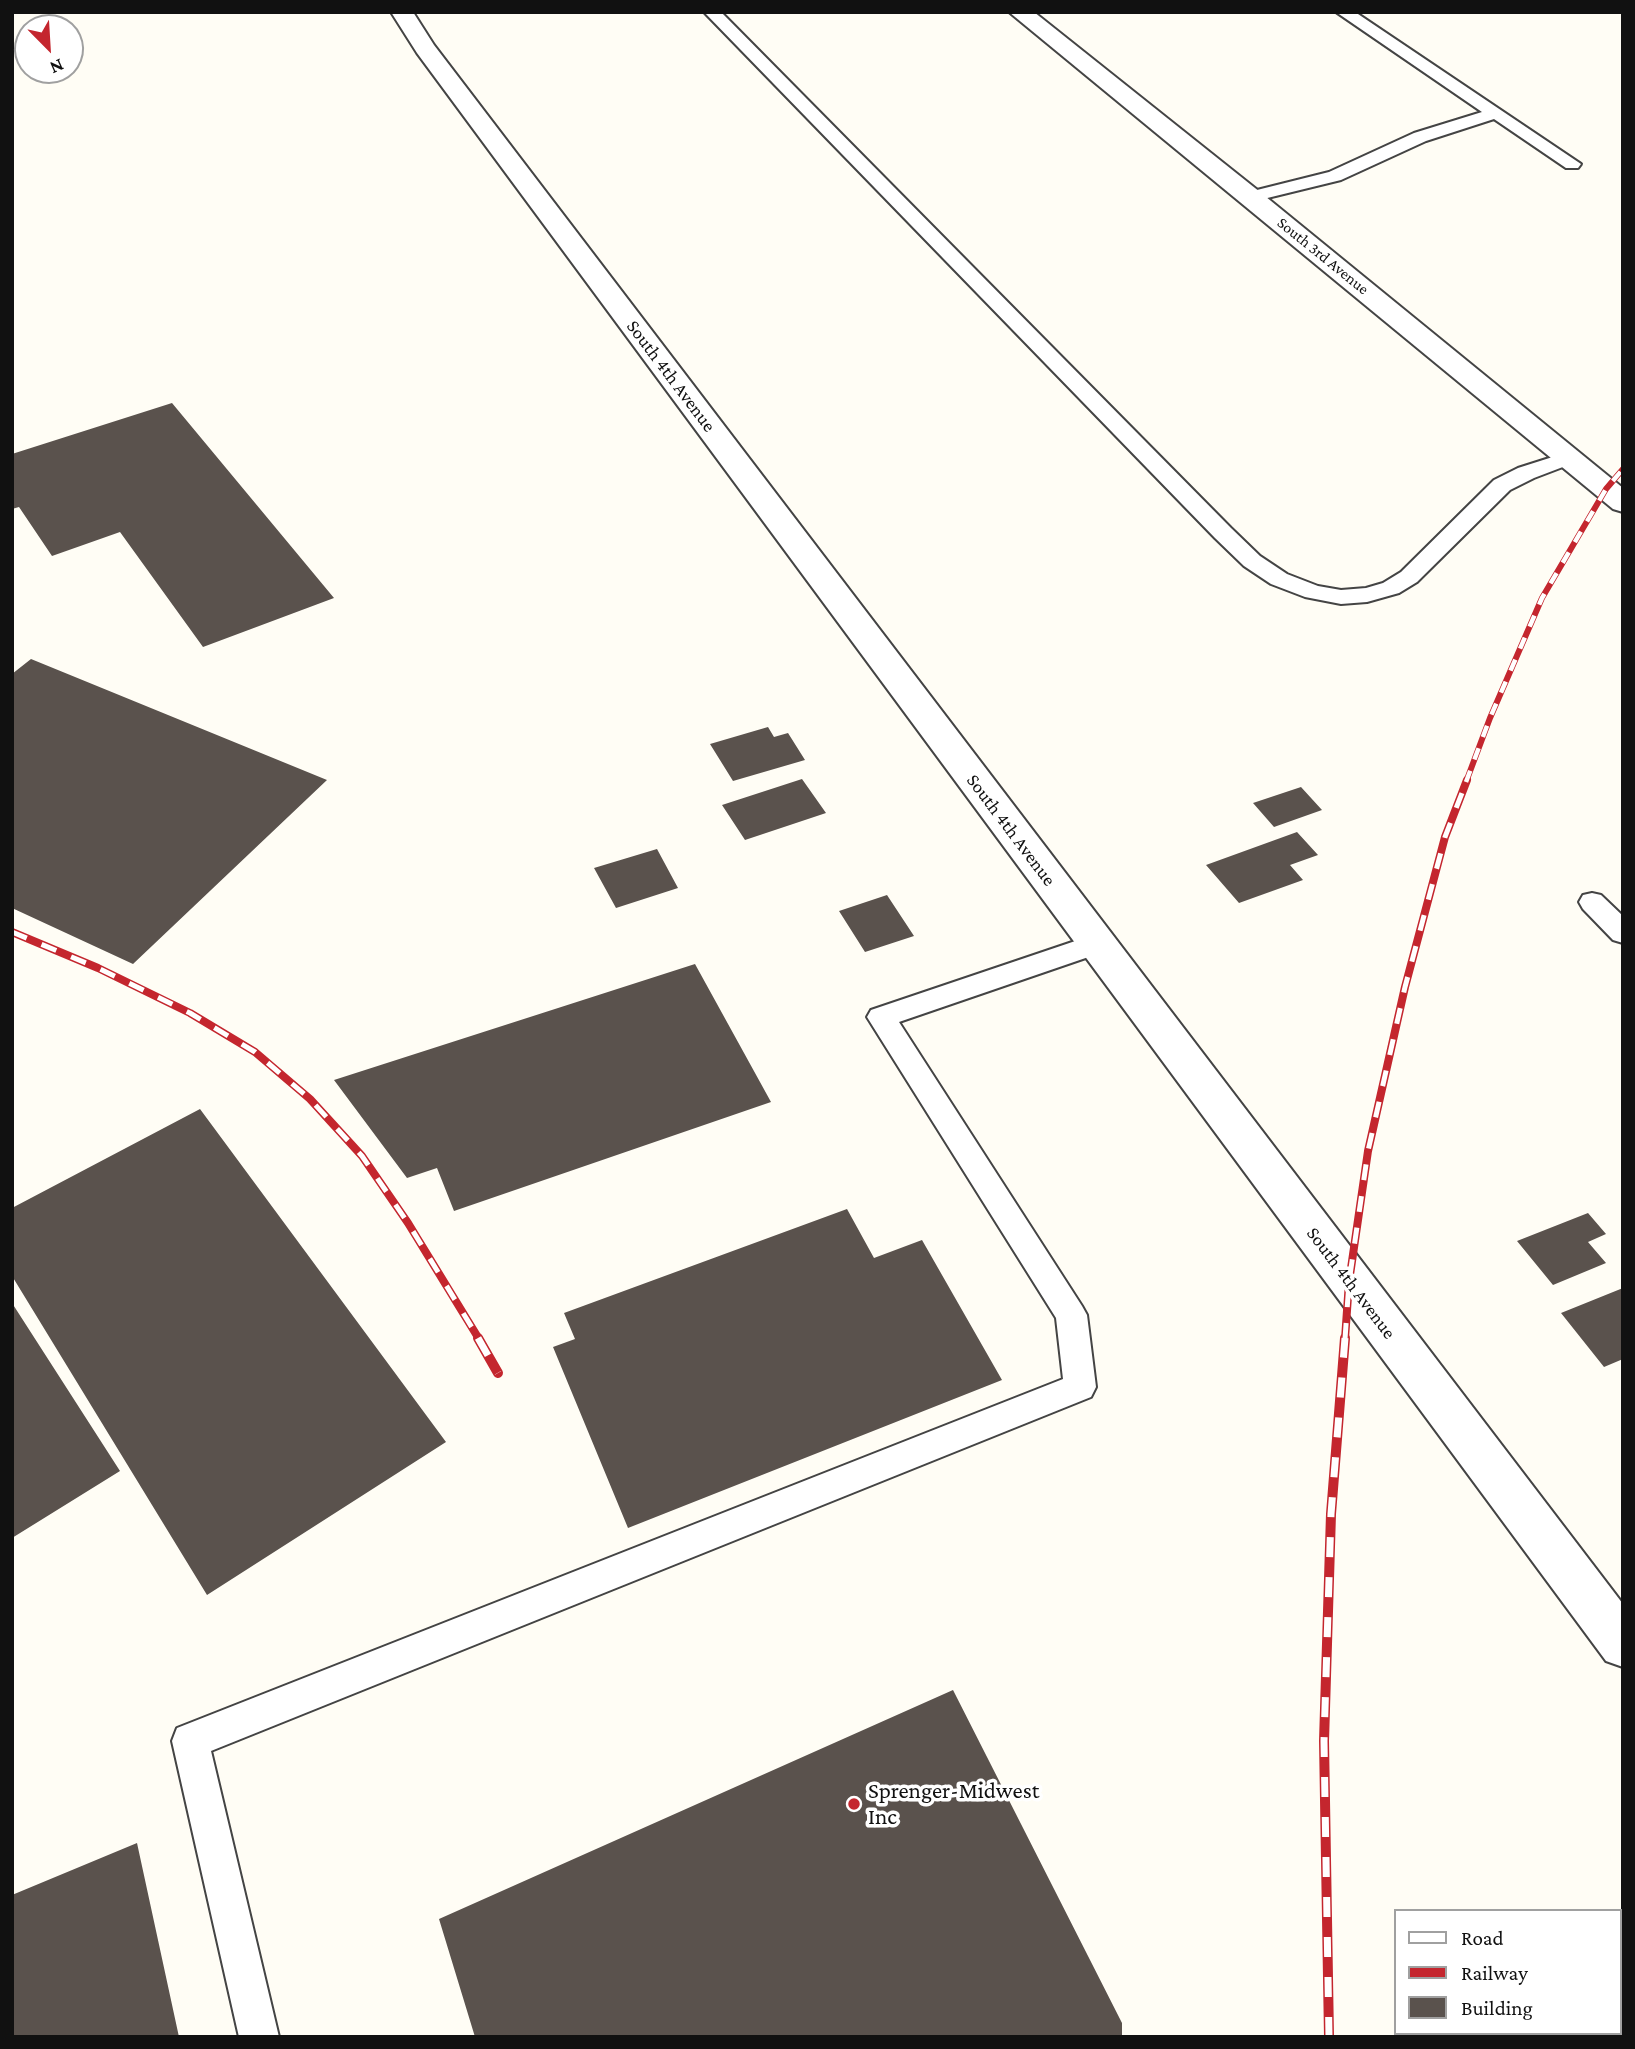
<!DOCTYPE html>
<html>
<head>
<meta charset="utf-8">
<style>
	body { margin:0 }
	#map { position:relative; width:1635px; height:2049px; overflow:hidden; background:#fffdf5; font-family:"Crimson Pro",serif }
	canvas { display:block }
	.frame { position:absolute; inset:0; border:14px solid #111; pointer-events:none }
	.legend { position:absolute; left:1394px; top:1909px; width:228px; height:126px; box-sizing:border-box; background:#fff; border:2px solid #a0a0a0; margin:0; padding:9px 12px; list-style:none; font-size:21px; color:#111 }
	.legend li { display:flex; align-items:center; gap:14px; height:35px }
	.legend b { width:35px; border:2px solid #a0a0a0 }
	.north { position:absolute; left:14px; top:14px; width:70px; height:70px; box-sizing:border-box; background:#fff; border:2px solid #a0a0a0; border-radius:50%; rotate:156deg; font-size:19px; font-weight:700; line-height:28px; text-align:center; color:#111 }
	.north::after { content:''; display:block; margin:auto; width:24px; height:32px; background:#c4262e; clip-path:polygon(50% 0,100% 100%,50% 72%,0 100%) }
</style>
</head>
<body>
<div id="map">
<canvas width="1635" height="2049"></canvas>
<div class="frame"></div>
<ul class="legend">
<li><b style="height:9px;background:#fff"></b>Road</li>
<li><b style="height:9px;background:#c4262e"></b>Railway</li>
<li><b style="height:19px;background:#5a524d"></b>Building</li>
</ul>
<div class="north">N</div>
</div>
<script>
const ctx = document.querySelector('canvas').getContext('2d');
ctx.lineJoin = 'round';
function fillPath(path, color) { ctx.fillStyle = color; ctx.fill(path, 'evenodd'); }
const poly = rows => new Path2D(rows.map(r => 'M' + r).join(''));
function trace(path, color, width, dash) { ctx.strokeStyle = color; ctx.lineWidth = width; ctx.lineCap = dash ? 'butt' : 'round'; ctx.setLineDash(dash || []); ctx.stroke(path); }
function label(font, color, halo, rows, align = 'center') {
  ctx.font = font + ' "Crimson Pro",serif'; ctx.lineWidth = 7; ctx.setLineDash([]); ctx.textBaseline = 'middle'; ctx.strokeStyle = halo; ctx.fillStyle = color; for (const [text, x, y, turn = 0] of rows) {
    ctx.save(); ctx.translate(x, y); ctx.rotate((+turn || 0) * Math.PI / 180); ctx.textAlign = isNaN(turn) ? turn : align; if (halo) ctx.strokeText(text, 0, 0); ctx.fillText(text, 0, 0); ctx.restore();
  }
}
fillPath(poly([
	[172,403,334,598,203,647,120,532,52,556,19,507,12,509,12,454],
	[31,659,327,780,133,964,12,908,12,674],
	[768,727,774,737,788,733,805,760,733,781,710,744],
	[802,779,826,813,745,840,722,805],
	[1301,787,1322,810,1274,827,1253,803],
	[1297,832,1318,855,1290,865,1303,880,1239,903,1206,865],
	[657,849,678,888,616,908,594,868],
	[887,895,914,936,865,952,839,911],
	[695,964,771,1102,454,1211,437,1168,407,1178,334,1080],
	[200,1109,446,1442,207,1595,12,1276,12,1208],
	[847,1209,874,1258,922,1240,1002,1380,628,1528,553,1347,575,1339,564,1313],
	[1588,1213,1606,1234,1588,1242,1606,1263,1553,1285,1517,1241],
	[1623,1288,1623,1359,1604,1367,1561,1313],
	[12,1303,120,1471,12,1538],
	[953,1690,1122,2023,1122,2037,475,2037,439,1919],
	[137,1843,179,2037,12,2037,12,1895],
	[1623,2009,1623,2037,1540,2037,1539,2034,1619,2033,1619,2011]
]), '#5a524d');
const service = poly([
	[704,12,721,12,1231,528,1260,556,1287,574,1318,586,1341,590,1366,588,1383,583,1401,572,1494,480,1518,468,1562,454,1576,454,1580,458,1576,462,1534,478,1510,490,1417,582,1399,593,1367,602,1341,604,1305,597,1271,584,1244,566,1215,538,704,12],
	[1336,12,1355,12,1581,164,1578,168,1566,168,1494,119,1426,141,1341,180,1251,202,1245,201,1242,197,1245,193,1329,172,1414,133,1482,112,1336,12],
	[1592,893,1601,895,1623,916,1623,943,1613,940,1583,909,1579,902,1583,895,1592,893],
	[1096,934,1106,937,1110,944,1106,951,899,1022,1082,1306,1087,1315,1096,1387,1091,1397,211,1751,279,2037,239,2037,172,1741,177,1728,1063,1379,1056,1318,867,1017,871,1010,1096,934]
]);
const minor = poly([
	[1009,12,1034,12,1260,192,1623,488,1623,512,1613,509,1009,12]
]);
const tertiary = poly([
	[391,12,413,12,434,45,1623,1604,1623,1667,1606,1661,417,53,391,12]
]);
trace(service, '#444', 4);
trace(minor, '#444', 4);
trace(tertiary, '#444', 4);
fillPath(service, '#fff');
fillPath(minor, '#fff');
fillPath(tertiary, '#fff');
const railFar2 = poly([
	[1466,782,1490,718,1542,598,1606,489,1623,469]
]);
const railFar1 = poly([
	[12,932,98,968,190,1013,255,1052,310,1099,362,1156,408,1223,479,1339],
	[1345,1339,1349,1282,1368,1151,1405,987,1445,837,1467,780]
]);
const rail = poly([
	[478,1338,498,1373],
	[1329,2037,1324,1741,1331,1514,1345,1338]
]);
trace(railFar2, '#c4262e', 6);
trace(railFar1, '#c4262e', 8);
trace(rail, '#c4262e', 10);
trace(railFar2, '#fff', 4.5, [12]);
trace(railFar1, '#fff', 5, [16]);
trace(rail, '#fff', 7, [20]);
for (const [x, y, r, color] of [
	[854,1804,7,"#c4262e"]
]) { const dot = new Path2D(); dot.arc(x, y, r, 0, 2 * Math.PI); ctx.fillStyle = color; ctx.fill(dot); trace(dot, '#fff', 2.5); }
label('16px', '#111', '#fff', [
	["South 3rd Avenue",1323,256,39]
]);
label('19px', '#111', '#fff', [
	["South 4th Avenue",671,376,53],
	["South 4th Avenue",1011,830,53],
	["South 4th Avenue",1351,1283,53]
]);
label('23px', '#111', '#fff', [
	["Sprenger-Midwest",868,1791],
	["Inc",868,1817]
], 'left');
</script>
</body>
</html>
